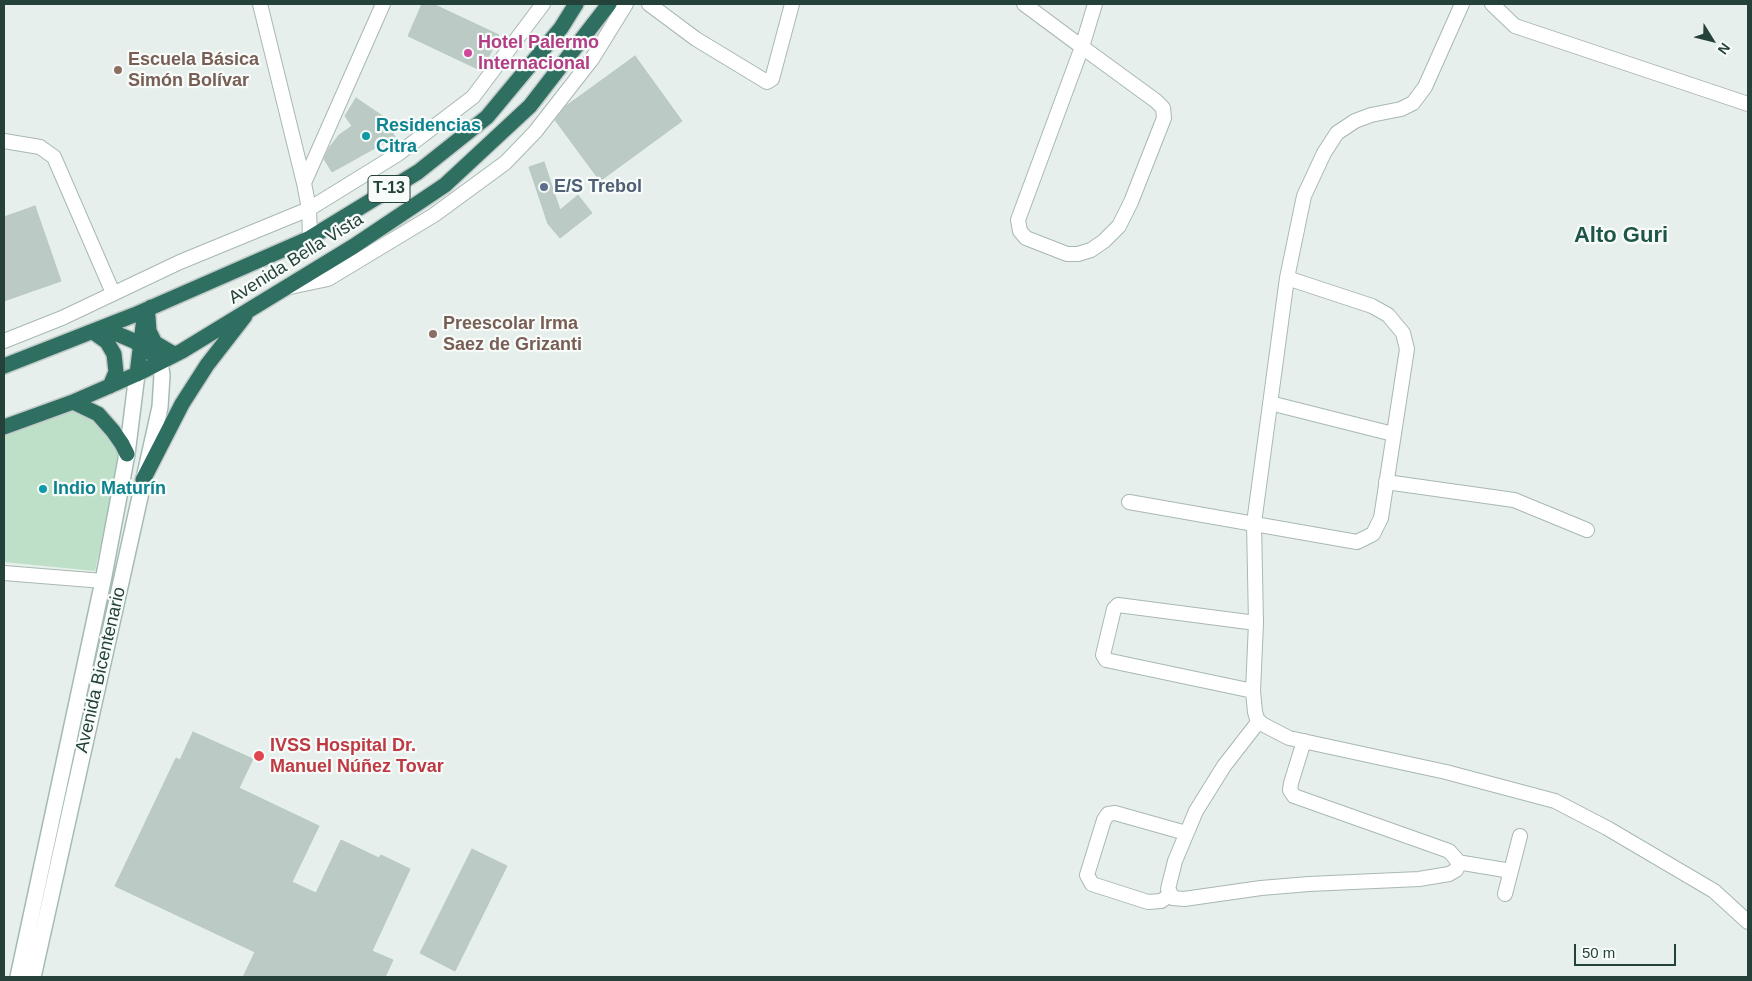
<!DOCTYPE html>
<html>
<head>
<meta charset="utf-8">
<style>
	body { margin:0 }
	#map { position:relative; width:1752px; height:981px; overflow:hidden; background:#e6efeb; font-family:Arial,sans-serif }
	canvas { display:block }
	.frame { position:absolute; inset:0; border:5px solid #24423a; pointer-events:none }
	.north { position:absolute; left:1687px; top:15px; width:50px; height:50px; -webkit-text-stroke:4px #f7fbf9; paint-order:stroke; rotate:126deg; font-size:14px; font-weight:700; line-height:20px; text-align:center; color:#24423a }
	.north::after { content:''; display:block; margin:auto; width:18px; height:22px; background:#24423a; clip-path:polygon(50% 0,100% 100%,50% 72%,0 100%) }
	.scale { position:absolute; left:1574px; top:944px; width:102px; height:22px; box-sizing:border-box; border:2px solid #24423a; border-top:0; padding-left:6px; font-size:15px; line-height:18px; white-space:nowrap; color:#24423a; -webkit-text-stroke:4px #f7fbf9; paint-order:stroke }
</style>
</head>
<body>
<div id="map">
<canvas width="1752" height="981"></canvas>
<div class="frame"></div>
<div class="north">N</div>
<div class="scale">50 m</div>
</div>
<script>
const ctx = document.querySelector('canvas').getContext('2d');
ctx.lineJoin = 'round';
function fillPath(path, color) { ctx.fillStyle = color; ctx.fill(path, 'evenodd'); }
const poly = rows => new Path2D(rows.map(r => 'M' + r).join(''));
function trace(path, color, width, dash) { ctx.strokeStyle = color; ctx.lineWidth = width; ctx.lineCap = dash ? 'butt' : 'round'; ctx.setLineDash(dash || []); ctx.stroke(path); }
function label(font, color, halo, rows, align = 'center') {
  ctx.font = font + ' Arial,sans-serif'; ctx.lineWidth = 4.5; ctx.setLineDash([]); ctx.textBaseline = 'middle'; ctx.strokeStyle = halo; ctx.fillStyle = color; for (const [text, x, y, turn = 0] of rows) {
    ctx.save(); ctx.translate(x, y); ctx.rotate((+turn || 0) * Math.PI / 180); ctx.textAlign = isNaN(turn) ? turn : align; if (halo) ctx.strokeText(text, 0, 0); ctx.fillText(text, 0, 0); ctx.restore();
  }
}
fillPath(poly([
	[73,402,122,444,95,571,4,562,4,427]
]), '#bfe0c8');
const building = poly([
	[422,4,433,4,499,35,482,71,408,36,422,4],
	[635,56,682,121,600,181,555,120,566,106,635,56],
	[356,98,384,117,395,137,332,172,324,159,329,148,339,135,352,126,345,116,356,98],
	[544,162,560,210,578,195,592,213,560,238,548,224,529,167,544,162],
	[35,206,61,281,4,301,4,217,35,206],
	[193,732,253,759,239,788,319,826,292,882,316,893,341,840,379,858,381,855,410,869,372,951,393,960,385,977,243,977,255,952,115,886,176,758,180,760,193,732],
	[472,849,507,866,455,971,420,953,472,849]
]);
fillPath(building, '#bbcac4');
trace(building, '#b8c9c2', 1);
const street = poly([
	[260,4,304,183,309,209,310,238],
	[649,4,696,39,767,82,772,79,792,4],
	[1024,4,1082,47,1095,4],
	[1462,4,1425,87,1413,103,1401,109,1371,115,1355,121,1337,133,1324,153,1304,196,1287,278,1254,523,1256,623,1253,691,1255,712,1257,719,1262,724,1289,738,1446,772,1555,801,1607,828,1714,891,1748,922],
	[1492,4,1515,26,1748,104],
	[1082,47,1156,101,1163,108,1164,118,1131,202,1119,226,1104,241,1091,250,1078,254,1067,254,1026,238,1020,231,1018,220,1082,47],
	[4,141,40,147,54,157,113,293],
	[304,183,383,4],
	[290,287,328,279,434,215,505,163,535,132,592,59,626,4],
	[4,341,62,318,180,262,309,209,398,154,473,97,543,4],
	[1270,403,1393,434],
	[1386,482,1514,500,1587,530],
	[1129,502,1357,542,1373,534,1381,518,1407,349,1403,333,1388,315,1372,306,1287,278],
	[4,573,103,581],
	[1253,691,1106,660,1103,655,1114,609,1118,605,1256,623],
	[1259,721,1224,766,1196,811,1175,861,1168,889,1173,898,1184,899,1261,888,1309,884,1419,879,1449,874,1456,870,1458,866,1457,860,1449,851,1294,796,1290,790,1291,783,1304,741],
	[1457,862,1511,871],
	[1505,894,1520,836],
	[1170,895,1161,901,1148,902,1092,884,1087,875,1104,820,1108,814,1115,813,1186,833]
]);
const secondary = poly([
	[18,977,103,581,127,454,137,374],
	[33,977,160,407,162,375,160,362]
]);
const highway = poly([
	[148,317,149,331,155,343,172,353],
	[93,332,107,342,114,354,116,372,110,386],
	[96,332,115,333,134,341,150,352,160,362],
	[4,366,134,315,310,238,418,172,487,117,561,28,576,4],
	[137,374,144,318,151,307],
	[73,402,98,414,113,431,122,444,127,454],
	[4,427,73,402,137,374,182,351,354,246,445,185,530,106,609,4],
	[143,480,182,404,207,365,245,316]
]);
trace(street, '#a8b8b2', 16);
trace(secondary, '#a4bbb3', 18);
trace(highway, '#c2cac8', 18);
trace(street, '#fff', 14);
trace(secondary, '#fff', 15);
trace(highway, '#2f6f62', 15);
for (const [x, y, r, color] of [
	[468,53,5,"#d1479c"],
	[118,70,5,"#8d6e63"],
	[366,136,5,"#0f9aa8"],
	[544,187,5,"#5c6f8a"],
	[433,334,5,"#8d6e63"],
	[43,489,5,"#0f9aa8"],
	[259,756,6,"#e0444e"]
]) { const dot = new Path2D(); dot.arc(x, y, r, 0, 2 * Math.PI); ctx.fillStyle = color; ctx.fill(dot); trace(dot, '#f7fbf9', 2); }
for (const [x, y, w] of [
	[389,189,42]
]) { const box = new Path2D(); box.roundRect(x - w / 2, y - 13.5, w, 27, 4); ctx.fillStyle = '#f7fbf9'; ctx.fill(box); trace(box, '#24423a', 1); }
label('bold 16px', '#24423a', null, [
	["T-13",389,189]
]);
label('bold 18px', '#b23c85', '#f7fbf9', [
	["Hotel Palermo",478,43],
	["Internacional",478,64]
], 'left');
label('bold 18px', '#785e54', '#f7fbf9', [
	["Escuela Básica",128,60],
	["Simón Bolívar",128,81],
	["Preescolar Irma",443,324],
	["Saez de Grizanti",443,345]
], 'left');
label('bold 18px', '#0d838f', '#f7fbf9', [
	["Residencias",376,126],
	["Citra",376,147],
	["Indio Maturín",53,489]
], 'left');
label('bold 18px', '#4e5e75', '#f7fbf9', [
	["E/S Trebol",554,187]
], 'left');
label('18px', '#24423a', '#f7fbf9', [
	["Avenida Bella Vista",296,259,-32],
	["Avenida Bicentenario",101,670,-77]
]);
label('bold 18px', '#be3a42', '#f7fbf9', [
	["IVSS Hospital Dr.",270,746],
	["Manuel Núñez Tovar",270,767]
], 'left');
label('bold 22px', '#1f5548', '#f7fbf9', [
	["Alto Guri",1621,236]
]);
</script>
</body>
</html>
